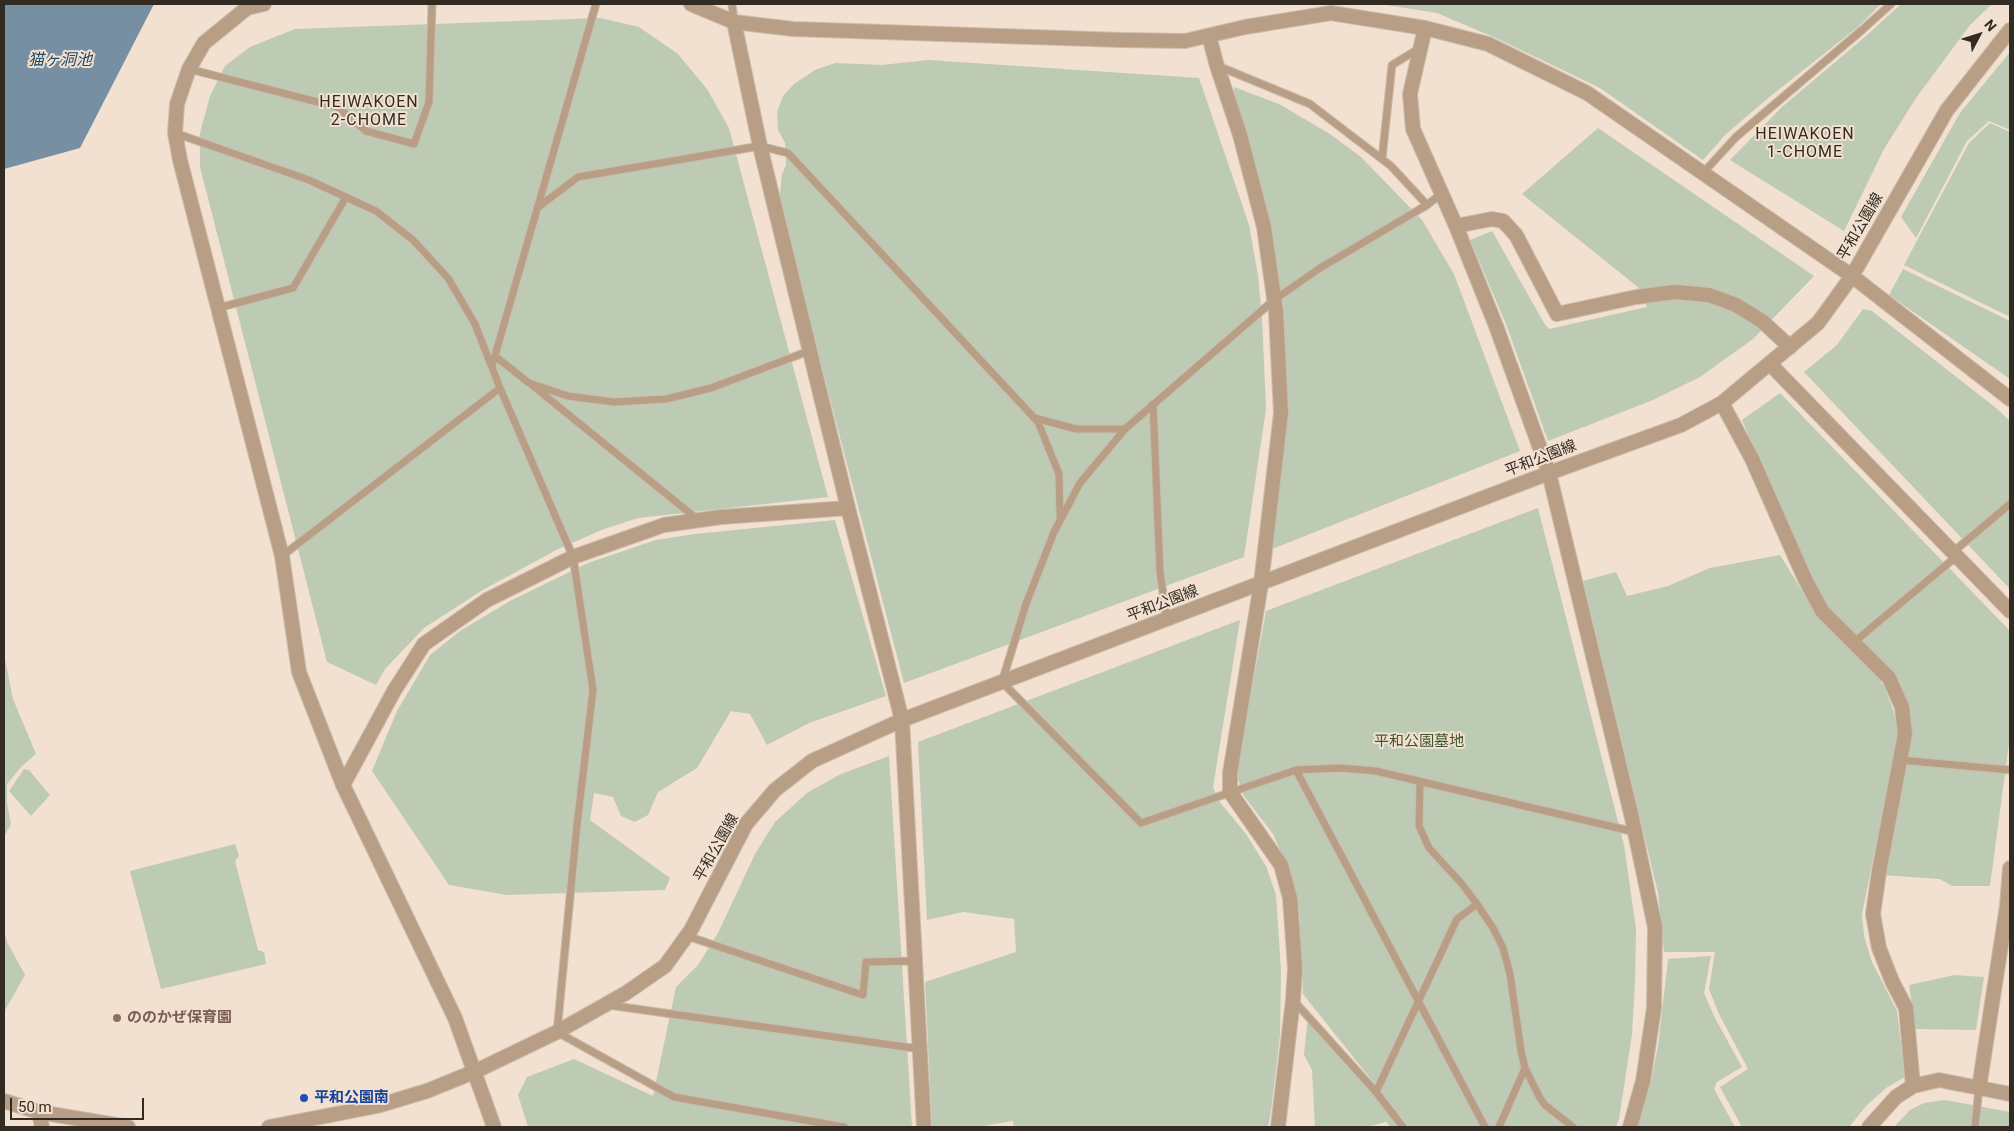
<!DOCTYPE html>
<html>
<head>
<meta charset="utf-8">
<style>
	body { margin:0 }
	#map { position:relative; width:2014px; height:1131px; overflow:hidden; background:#f2e0d0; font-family:Roboto,sans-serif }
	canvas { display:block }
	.frame { position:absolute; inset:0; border:5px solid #312b24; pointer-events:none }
	.north { position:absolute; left:1954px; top:10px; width:50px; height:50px; -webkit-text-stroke:4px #f2e0d0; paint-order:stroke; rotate:50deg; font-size:14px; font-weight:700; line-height:20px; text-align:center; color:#312b24 }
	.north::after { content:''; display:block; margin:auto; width:18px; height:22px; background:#312b24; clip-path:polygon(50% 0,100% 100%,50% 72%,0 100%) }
	.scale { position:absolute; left:10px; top:1098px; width:134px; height:22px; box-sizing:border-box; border:2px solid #312b24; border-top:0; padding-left:6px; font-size:15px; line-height:18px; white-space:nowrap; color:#312b24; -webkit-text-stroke:4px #f2e0d0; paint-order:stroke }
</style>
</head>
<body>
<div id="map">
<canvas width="2014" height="1131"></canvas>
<div class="frame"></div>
<div class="north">N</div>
<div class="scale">50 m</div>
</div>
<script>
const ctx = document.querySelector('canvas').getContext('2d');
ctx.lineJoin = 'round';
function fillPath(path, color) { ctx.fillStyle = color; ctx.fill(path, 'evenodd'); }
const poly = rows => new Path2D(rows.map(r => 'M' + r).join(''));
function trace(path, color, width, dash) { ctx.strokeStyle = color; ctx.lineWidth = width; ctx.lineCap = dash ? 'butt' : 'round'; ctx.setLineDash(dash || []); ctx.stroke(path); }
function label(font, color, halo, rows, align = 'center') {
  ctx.font = font + ' Roboto,"Noto Sans JP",sans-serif'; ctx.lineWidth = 4; ctx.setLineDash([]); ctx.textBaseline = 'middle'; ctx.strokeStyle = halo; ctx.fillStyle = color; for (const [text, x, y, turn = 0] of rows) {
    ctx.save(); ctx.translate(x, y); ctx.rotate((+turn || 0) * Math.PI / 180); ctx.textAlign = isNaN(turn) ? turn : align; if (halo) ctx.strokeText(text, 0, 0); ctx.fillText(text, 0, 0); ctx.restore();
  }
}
fillPath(poly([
	[1380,4,1881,4,1858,27,1773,94,1726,134,1703,160,1600,88,1496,38,1437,13],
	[1901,4,1992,4,1970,25,1916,98,1884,149,1844,231,1730,160,1782,107,1866,36],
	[600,18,639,27,678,54,707,89,729,128,828,497,638,518,604,529,558,549,481,591,424,628,385,669,376,685,327,662,200,167,200,133,210,96,225,66,250,47,295,29],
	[2010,52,2010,130,1989,121,1967,141,1916,238,1901,217,1960,113],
	[928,60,1199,78,1249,225,1258,275,1262,318,1266,409,1244,557,904,683,779,203,782,174,786,165,785,143,778,130,777,112,783,96,794,84,815,70,835,63,882,65],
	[1234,87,1279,104,1330,134,1361,157,1422,220,1454,274,1520,451,1272,549,1287,422,1284,316,1277,269,1262,197,1233,98],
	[1990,123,2010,132,2010,317,1904,265,1969,143],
	[1598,128,1814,276,1753,339,1700,377,1653,400,1548,441,1506,324,1470,240,1492,231,1544,323,1549,329,1647,307,1639,288,1522,194],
	[1903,269,2010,321,2010,379,1889,295],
	[1863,309,1872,311,1996,408,2010,421,2010,589,1804,372,1837,345],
	[1780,393,2010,631,2010,736,1990,886,1952,886,1940,879,1882,875,1911,734,1910,718,1906,703,1812,588,1742,420],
	[1538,508,1624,845,1636,929,1635,983,1632,1034,1619,1119,1616,1127,1409,1127,1303,994,1299,908,1287,866,1273,834,1244,796,1236,774,1266,611],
	[835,520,886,696,809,723,767,745,750,714,731,711,697,768,658,792,648,815,635,822,621,816,613,797,594,793,590,820,670,878,665,890,507,895,449,885,372,771,397,711,430,655,460,631,510,601,588,563,656,540,695,534],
	[1780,555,1809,602,1872,668,1885,688,1894,712,1898,737,1862,914,1864,936,1872,962,1897,1011,1905,1077,1886,1088,1866,1106,1849,1127,1742,1127,1720,1087,1748,1069,1718,1012,1709,989,1715,952,1664,952,1658,893,1583,581,1616,572,1627,596,1668,586,1710,568],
	[1240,620,1213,787,1219,801,1246,834,1266,866,1276,895,1281,971,1280,1035,1271,1111,1268,1127,1014,1127,1013,1121,977,1127,932,1127,925,982,1016,952,1014,919,963,912,927,920,918,742],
	[4,655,13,699,36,754,21,767,7,784,7,803,11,824,4,837],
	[889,756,912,1127,528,1127,518,1095,527,1077,574,1059,653,1096,676,987,698,965,718,933,755,854,775,822,807,793,841,774],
	[24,769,29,770,50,795,31,816,9,791],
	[235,844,239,856,235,861,258,950,264,952,266,964,161,989,130,871],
	[4,930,7,942,25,975,4,1012],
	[1711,956,1704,993,1715,1018,1742,1067,1717,1082,1714,1089,1735,1127,1636,1127,1651,1081,1658,1046,1668,959],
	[1955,975,1984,977,1976,1030,1916,1029,1909,985],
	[1308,1016,1372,1093,1398,1127,1390,1127,1386,1122,1366,1127,1315,1127,1312,1070,1304,1055],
	[1945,1100,2010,1112,2010,1127,1894,1127,1910,1110,1924,1103]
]), '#bdcab4');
fillPath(poly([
	[4,4,154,4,80,148,4,169]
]), '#768fa2');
const service = poly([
	[732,4,734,22],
	[1218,66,1310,104,1391,166,1427,205],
	[189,69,337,107,366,131,414,144,429,102,432,4],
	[175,133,309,180,376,211,413,240,448,278,475,324,500,388,573,557,593,690,577,825,557,1032,674,1097,844,1127],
	[1382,159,1392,65,1420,48],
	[1703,173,1736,137,1862,30,1891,4],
	[1441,194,1427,205,1320,268,1274,300,1125,429,1080,483,1054,532,1026,604,1002,682,1141,823,1296,770,1339,768,1376,771,1635,832],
	[537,208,578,177,760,146,788,153,1038,422,1059,474,1060,518],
	[218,308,293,288,346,197],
	[495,356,529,383,568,396,614,402,666,399,711,388,809,351],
	[492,366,596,4],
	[532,385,697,519],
	[1153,404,1160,572,1167,620],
	[1035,418,1076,429,1125,429],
	[1953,552,2010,504],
	[282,556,500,388],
	[1853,643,1957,556],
	[1900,760,2010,770],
	[1296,770,1485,1127],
	[1420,782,1419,826,1429,848,1462,884,1477,904,1493,928,1503,948,1510,974,1521,1051,1525,1068,1540,1098,1545,1105,1573,1127],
	[687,936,863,995,866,962,914,961],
	[1294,1001,1376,1092,1403,1127],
	[608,1005,920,1049],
	[1376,1092,1457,919,1477,904],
	[1499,1127,1525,1068],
	[1975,1127,1979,1088]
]);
const minor = poly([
	[734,22,760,146,848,508,902,720,924,1127],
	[1425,28,1410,94,1413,129,1456,226,1496,326,1549,473,1632,818,1655,927,1654,1008,1643,1081,1630,1127],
	[1209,36,1217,66,1240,135,1264,227,1276,312,1281,413,1261,584,1230,773,1230,792,1281,865,1290,898,1295,968,1293,1000,1278,1127],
	[1456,226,1492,219,1503,221,1516,235,1557,314,1636,297,1675,292,1709,295,1736,305,1762,321,1790,347],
	[1770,364,2010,611],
	[1722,403,1752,459,1805,579,1822,611,1889,678,1902,707,1905,734,1879,872,1873,914,1879,948,1892,981,1906,1008,1913,1086],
	[343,785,394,691,424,644,487,600,573,557,664,525,721,517,848,508],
	[1979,1088,2007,906,2010,868],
	[1869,1127,1896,1097,1913,1086,1939,1080,2010,1094]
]);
const tertiary = poly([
	[264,4,247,8,204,43,189,69,177,104,175,133,180,160,282,556,299,672,343,785,455,1018,494,1127],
	[691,4,734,22,793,29,1120,40,1185,41,1245,27,1331,13,1425,28,1488,44,1587,93,1852,276,2010,399],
	[4,1101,39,1112,128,1127],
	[39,1112,42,1127],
	[269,1127,377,1106,427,1091,476,1071,557,1032,626,993,665,966,691,930,746,824,775,790,812,761,902,720,1549,473,1681,425,1722,403,1818,323,1852,276,1947,110,2010,30]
]);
trace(service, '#cbbcae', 9);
trace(minor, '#cbbcae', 16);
trace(tertiary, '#cbbcae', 16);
trace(service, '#b79e85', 7);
trace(minor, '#b79e85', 14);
trace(tertiary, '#b79e85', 14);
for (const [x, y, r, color] of [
	[117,1018,5,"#8d6e63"],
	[304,1098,5,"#1a4fb4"]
]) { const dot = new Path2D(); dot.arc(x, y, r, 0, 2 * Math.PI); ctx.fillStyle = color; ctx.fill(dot); trace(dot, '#f2e0d0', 2); }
label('15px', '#312b24', '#f2e0d0', [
	["平和公園線",1861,227,-60],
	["平和公園線",1541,459,-21],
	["平和公園線",1163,604,-21],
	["平和公園線",717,848,-61]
]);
label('15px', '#3e562c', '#f2e0d0', [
	["平和公園墓地",1419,742]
]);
label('bold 15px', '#785e54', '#f2e0d0', [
	["ののかぜ保育園",127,1018]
], 'left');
label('bold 15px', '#164399', '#f2e0d0', [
	["平和公園南",314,1098]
], 'left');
label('italic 16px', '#1d4a68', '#f2e0d0', [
	["猫ヶ洞池",60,61]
]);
ctx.letterSpacing = '1px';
label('16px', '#312b24', '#f2e0d0', [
	["HEIWAKOEN",369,103],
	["2-CHOME",369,121],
	["HEIWAKOEN",1805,135],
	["1-CHOME",1805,153]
]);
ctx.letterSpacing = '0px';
</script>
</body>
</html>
